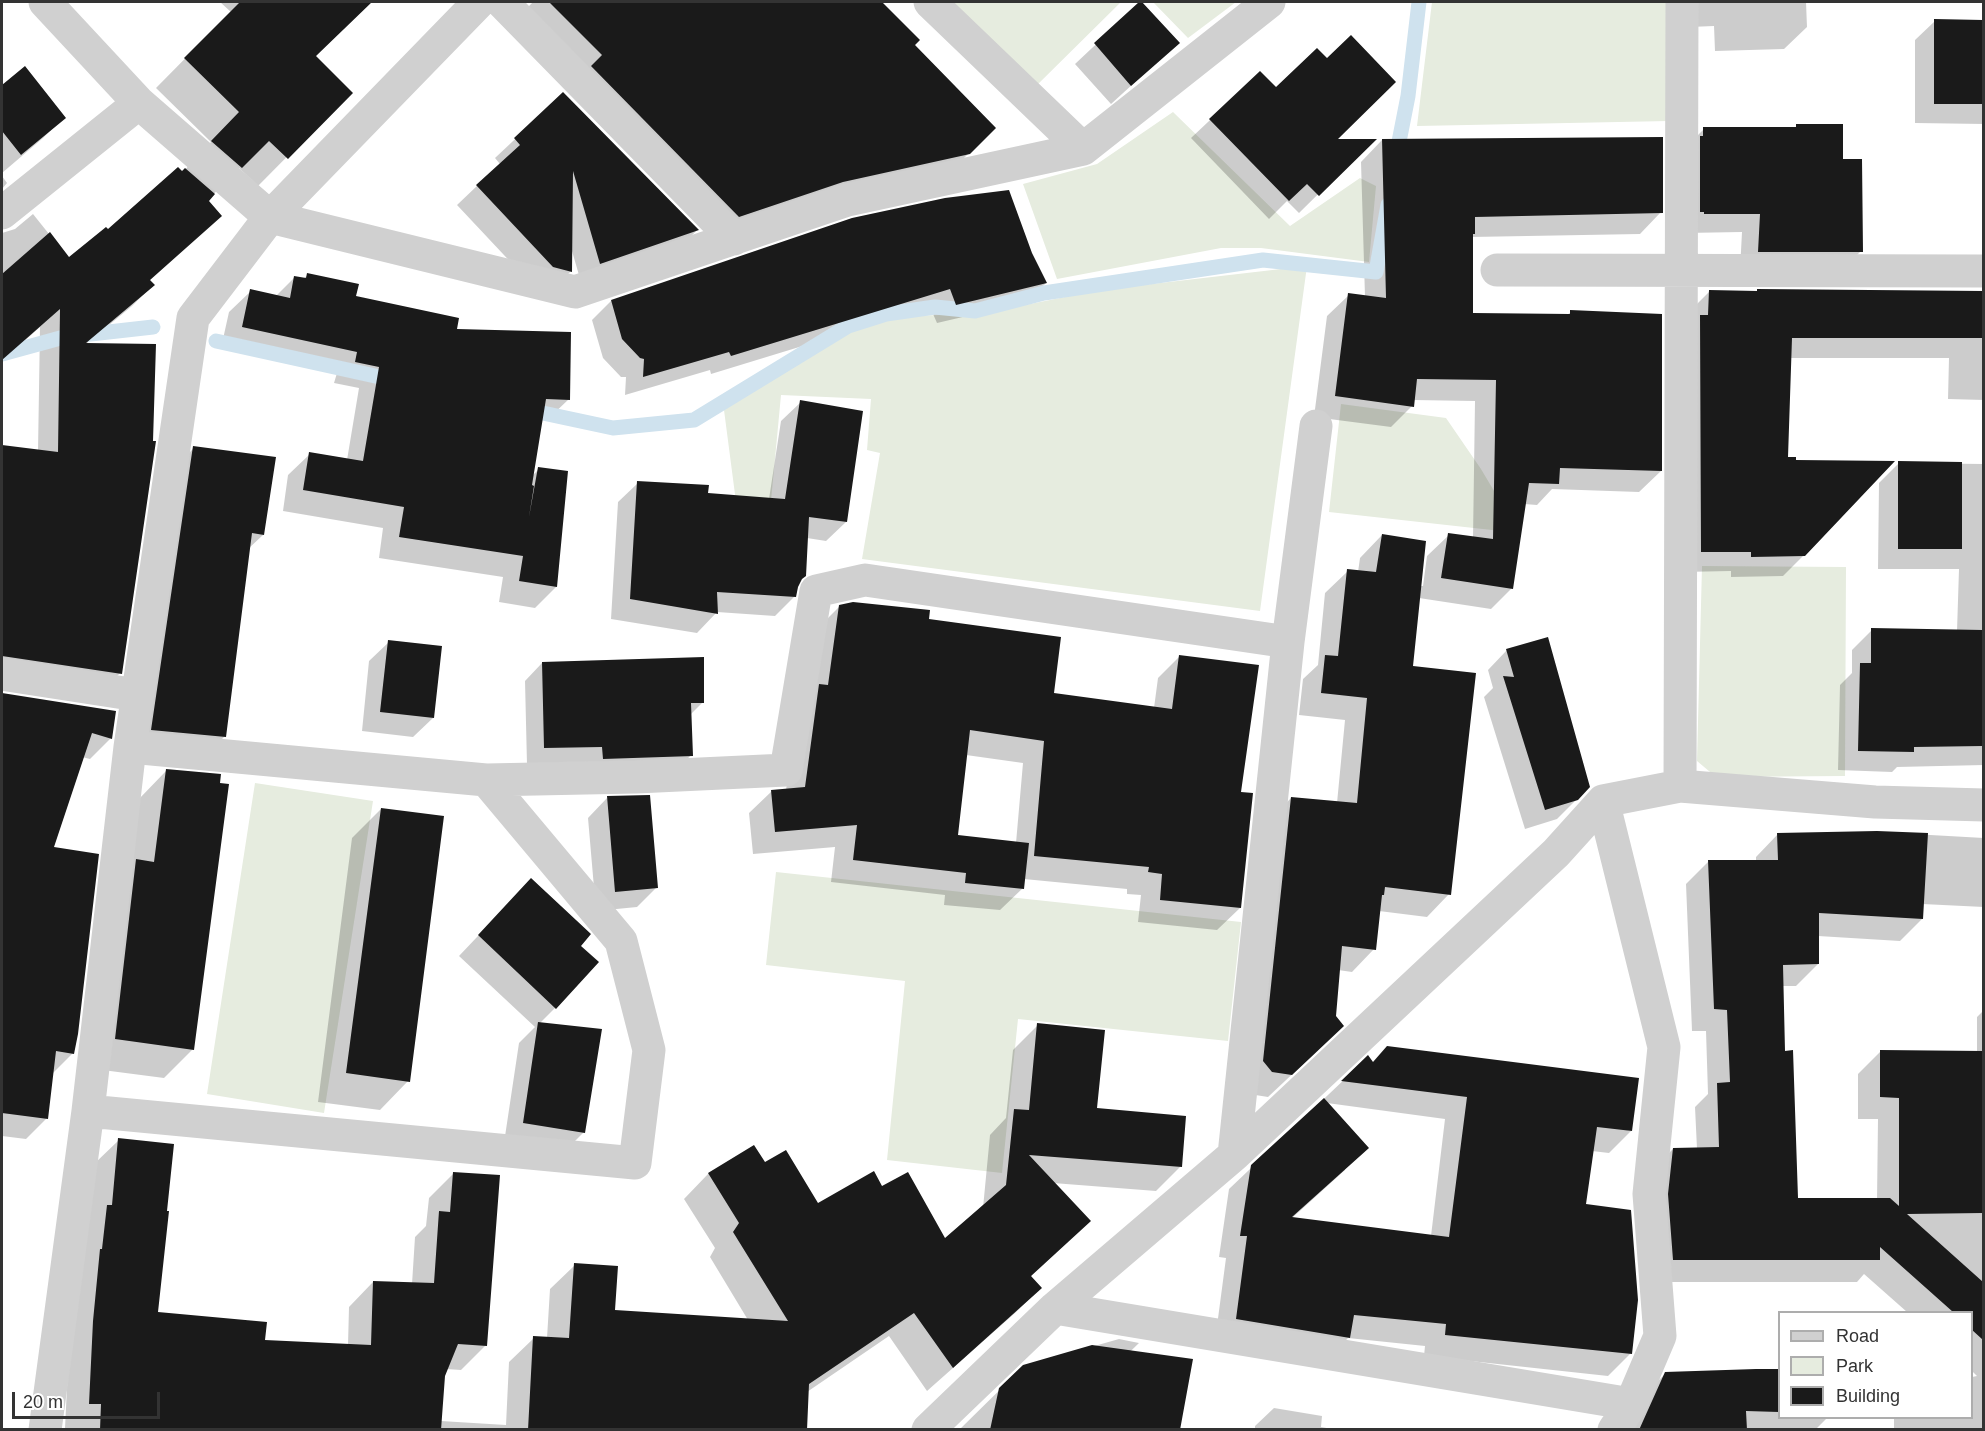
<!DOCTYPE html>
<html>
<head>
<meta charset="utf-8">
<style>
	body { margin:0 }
	#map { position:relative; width:1985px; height:1431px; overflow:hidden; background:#fff; font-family:Helvetica,sans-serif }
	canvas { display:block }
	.frame { position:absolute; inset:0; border:3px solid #333; pointer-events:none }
	.legend { position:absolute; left:1778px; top:1311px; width:195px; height:108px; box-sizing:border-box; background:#fff; border:2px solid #adadad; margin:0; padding:8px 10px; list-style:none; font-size:18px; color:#333 }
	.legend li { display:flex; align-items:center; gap:12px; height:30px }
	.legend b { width:30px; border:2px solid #adadad }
	.scale { position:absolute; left:12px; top:1392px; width:148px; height:27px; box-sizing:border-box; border:3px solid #333; border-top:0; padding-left:8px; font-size:18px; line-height:21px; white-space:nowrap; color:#333; -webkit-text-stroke:4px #fff; paint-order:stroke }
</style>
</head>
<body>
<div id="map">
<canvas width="1985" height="1431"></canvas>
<div class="frame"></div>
<ul class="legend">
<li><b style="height:8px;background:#d0d0d0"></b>Road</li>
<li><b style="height:16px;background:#e6ecdf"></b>Park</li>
<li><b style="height:16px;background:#1a1a1a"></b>Building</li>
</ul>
<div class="scale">20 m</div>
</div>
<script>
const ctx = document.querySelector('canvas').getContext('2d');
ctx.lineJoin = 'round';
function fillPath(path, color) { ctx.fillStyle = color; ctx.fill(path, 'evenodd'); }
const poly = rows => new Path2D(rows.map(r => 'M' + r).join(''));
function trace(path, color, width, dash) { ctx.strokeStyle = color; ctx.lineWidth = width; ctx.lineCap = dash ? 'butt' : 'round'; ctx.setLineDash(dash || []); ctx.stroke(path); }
fillPath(poly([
	[947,2,1121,2,1033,89],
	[1153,2,1236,2,1188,38],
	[1432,2,1670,2,1669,121,1417,126],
	[1173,112,1290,226,1360,178,1376,186,1369,262,1261,248,1221,248,1057,279,1023,184,1097,164],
	[1307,266,1260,611,862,559,880,453,867,450,871,399,781,395,771,501,736,502,724,410,852,331,902,316,980,314,1100,290],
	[1341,404,1446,418,1481,469,1519,533,1329,512],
	[1702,566,1846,567,1845,776,1716,777,1697,761],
	[255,783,373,801,324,1113,207,1094],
	[776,872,1241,922,1228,1041,1018,1019,1002,1173,887,1160,905,981,766,965]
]), '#e6ecdf');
fillPath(poly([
	[220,2,370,2,314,56,350,93,258,186,239,168,207,201,220,216,149,281,153,285,132,306,86,344,120,673,100,694,2,679,2,447,38,451,40,327,2,361,2,233,15,229,33,214,69,259,182,173,211,142,156,88,231,12],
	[533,2,874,2,913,45,994,128,945,177,715,239,519,16],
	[1141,2,1178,43,1111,104,1075,64],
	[1690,2,1806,2,1807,27,1784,49,1715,51,1714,26,1690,27],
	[1935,21,1984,21,1984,124,1915,123,1915,40],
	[1260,73,1335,140,1373,140,1299,213,1287,201,1269,219,1191,138],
	[2,83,64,117,43,138,2,173],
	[563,94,697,230,678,250,581,282,572,251,571,271,551,291,534,287,457,205,500,164,495,158],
	[1797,126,1841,160,1861,251,1842,270,1740,270,1742,232,1685,233,1685,148,1704,129,1794,128],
	[1382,140,1661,212,1640,234,1471,237,1472,314,1567,315,1571,312,1661,471,1639,492,1552,489,1537,505,1524,504,1512,588,1491,609,1419,598,1412,667,1449,894,1427,917,1379,911,1374,949,1352,972,1338,970,1319,1049,1268,1097,1249,1094,1269,821,1291,798,1337,803,1345,720,1299,715,1303,679,1318,665,1325,593,1348,571,1358,572,1360,558,1382,535,1420,586,1423,586,1427,556,1449,535,1473,538,1475,401,1413,400,1412,406,1391,427,1314,417,1327,316,1349,295,1365,297,1361,162],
	[2,176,7,183,2,189],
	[1030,254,1046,283,1027,302,937,323,930,307,711,374,710,370,625,395,626,377,621,377,603,358,592,320,611,301],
	[308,275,354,297,455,331,569,399,547,420,541,420,532,476,539,469,556,587,535,608,499,602,503,577,379,558,383,528,283,511,288,475,310,454,347,460,359,388,334,383,337,373,221,348,229,312,251,291,276,296,295,277,303,279],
	[1947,291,1984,292,1984,400,1948,399,1949,358,1789,358,1786,459,1804,555,1783,576,1731,577,1731,571,1681,572,1689,312,1709,292],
	[801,402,846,522,826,541,807,538,800,580,795,596,775,616,717,612,697,633,611,619,618,502,638,483,707,494,769,499,781,421],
	[194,448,263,535,248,549,225,736,196,765,123,758,165,477],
	[1899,463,1984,464,1984,765,1897,767,1892,772,1838,770,1840,685,1852,673,1852,650,1872,630,1957,631,1959,569,1878,569,1879,483],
	[840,606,927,620,1052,694,1154,708,1158,678,1180,656,1240,793,1240,908,1217,930,1138,922,1141,895,1127,894,1127,889,1024,879,1023,888,1000,910,944,905,945,895,831,882,835,847,753,854,749,813,772,791,786,790,798,708,817,629],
	[966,755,1023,763,1016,843,957,836],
	[389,642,433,718,413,737,362,731,369,661],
	[1507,650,1577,799,1557,819,1525,829,1484,697,1493,688,1488,670],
	[542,663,703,702,690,715,691,755,674,773,527,765,525,681],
	[2,694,115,712,111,738,90,759,82,757,52,848,73,1053,52,1074,47,1118,26,1139,2,1136],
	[166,771,193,1049,164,1078,87,1068,138,800],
	[607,798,657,887,637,907,596,911,588,818],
	[381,809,408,1081,380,1110,318,1102,352,838],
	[1877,832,1984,838,1984,907,1922,904,1922,919,1900,941,1818,936,1818,964,1796,986,1782,986,1784,1052,1797,1200,1877,1200,1878,1119,1858,1119,1858,1074,1880,1052,1977,1053,1977,1017,1984,1010,1984,1430,1894,1430,1894,1418,1972,1418,1972,1377,1977,1376,1972,1371,1972,1312,1907,1312,1864,1274,1857,1282,1651,1282,1651,1171,1673,1149,1697,1149,1695,1107,1708,1094,1706,1031,1692,1031,1686,884,1708,862,1756,861,1756,857,1778,834],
	[531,880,555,1008,539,1024,584,1132,564,1152,504,1143,519,1043,535,1027,459,956],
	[1038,1025,1095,1109,1181,1166,1156,1191,1053,1183,1064,1245,1030,1277,1040,1288,1015,1313,927,1391,889,1336,807,1392,805,1430,77,1430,65,1428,69,1346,94,1164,119,1140,156,1314,263,1342,348,1345,349,1307,373,1282,412,1284,415,1237,426,1226,429,1198,453,1174,486,1345,461,1370,446,1369,444,1375,441,1421,506,1425,509,1362,534,1338,547,1338,550,1289,575,1265,614,1311,748,1320,710,1257,715,1248,684,1199,708,1174,753,1147,765,1164,818,1205,882,1188,945,1240,983,1208,990,1135,1006,1118,1013,1050],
	[1368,1057,1372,1063,1631,1131,1609,1153,1592,1151,1585,1206,1630,1354,1608,1376,1424,1356,1425,1346,1348,1338,1327,1360,1215,1341,1226,1258,1219,1257,1229,1189],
	[1327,1103,1445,1119,1431,1236,1291,1219,1345,1170],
	[1119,1339,1139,1343,1050,1430,959,1430,1024,1366],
	[1756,1370,1780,1371,1780,1418,1827,1418,1815,1430,1630,1430,1646,1393,1666,1373],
	[1274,1408,1322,1416,1321,1427,1338,1430,1255,1430,1255,1426]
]), '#0003');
trace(poly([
	[1396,157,1408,96,1419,2],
	[216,341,398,381],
	[2,354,64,337,153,327],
	[524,409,613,428,694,420,848,326,886,314,935,307,975,311,1044,293,1263,260,1376,272,1388,205]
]), '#cfe2ee', 15);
fillPath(poly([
	[240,2,372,2,316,56,353,93,288,159,269,141,242,168,211,141,239,112,184,58],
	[549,2,882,2,920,40,915,45,996,128,970,154,843,182,739,217,591,66,602,55],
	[1139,2,1142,2,1180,43,1131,86,1094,43],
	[1934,19,1983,20,1983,104,1934,104],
	[1351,35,1396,82,1338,139,1377,139,1319,196,1307,184,1289,201,1209,119,1260,71,1276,87,1317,48,1327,58],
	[25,66,66,118,21,155,2,131,2,85],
	[563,92,699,230,600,264,573,171,572,272,553,267,476,185,520,145,514,138],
	[1796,124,1843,124,1843,159,1862,159,1863,252,1758,252,1760,214,1704,214,1704,212,1700,212,1700,136,1703,136,1703,127,1796,127],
	[1663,137,1663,213,1475,217,1475,234,1473,234,1473,313,1570,314,1570,310,1662,314,1662,471,1560,468,1559,484,1529,483,1513,589,1441,578,1448,533,1493,539,1496,380,1417,379,1414,407,1335,396,1348,293,1386,298,1382,139],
	[178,167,182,171,185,168,215,194,209,201,222,216,150,280,155,285,86,343,156,344,153,441,156,441,122,674,2,656,2,445,58,452,60,309,2,360,2,274,50,232,69,257,106,227,108,229],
	[1009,190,1032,253,1047,283,956,305,950,289,731,356,729,352,643,377,644,359,640,358,622,339,611,300,852,218,945,198],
	[307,273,359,284,356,296,459,318,457,329,571,332,570,400,546,399,532,485,534,486,529,517,538,467,568,471,557,587,519,581,523,556,399,537,404,507,303,490,309,452,363,461,379,367,355,362,357,352,242,327,250,289,290,298,294,276,306,278],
	[1757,289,1983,291,1983,338,1792,338,1788,457,1796,457,1796,460,1895,461,1805,556,1751,557,1751,552,1701,552,1700,315,1708,315,1709,290,1757,291],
	[800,400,863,411,847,522,809,517,806,576,802,579,798,587,796,597,717,592,718,614,630,599,637,481,709,485,708,493,785,499],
	[193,446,276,457,264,535,252,533,226,737,151,730],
	[1898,461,1962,462,1962,549,1898,549],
	[1382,534,1426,541,1413,666,1476,673,1451,895,1385,887,1384,895,1382,895,1376,950,1342,946,1336,1016,1344,1026,1292,1075,1272,1072,1263,1061,1291,797,1357,803,1367,698,1321,693,1325,655,1338,656,1347,569,1376,572],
	[853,602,930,610,929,619,1061,637,1054,693,1172,709,1179,655,1259,665,1241,792,1253,793,1241,908,1160,900,1162,874,1148,872,1149,867,1034,856,1044,741,970,730,958,835,1029,843,1024,889,965,883,966,873,853,860,857,825,775,832,771,790,805,787,819,684,828,685,839,605],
	[1871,628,1983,630,1983,746,1914,747,1914,752,1858,751,1860,663,1871,663],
	[1548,637,1590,787,1578,800,1545,810,1503,676,1514,677,1506,649],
	[388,640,442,646,434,718,380,712],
	[704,657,704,703,691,703,693,756,603,759,602,747,544,748,542,662],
	[2,693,116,711,112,739,92,733,54,847,99,854,78,1034,74,1054,56,1051,48,1119,2,1113],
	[166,769,221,774,220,783,229,784,194,1050,115,1039,136,859,154,862],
	[650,795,658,888,615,892,607,796],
	[381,808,444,816,410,1082,346,1073],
	[1877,831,1928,833,1923,919,1819,913,1819,964,1783,965,1785,1051,1793,1050,1798,1198,1890,1198,1899,1206,1899,1098,1880,1097,1880,1050,1983,1051,1983,1213,1907,1214,1983,1282,1983,1340,1971,1329,1971,1312,1953,1312,1880,1247,1880,1260,1673,1260,1668,1194,1673,1148,1719,1147,1717,1083,1730,1082,1727,1010,1714,1009,1708,860,1778,860,1777,833],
	[531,878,591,934,581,946,599,962,556,1009,478,935],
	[538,1022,602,1029,585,1133,523,1123],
	[1037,1023,1105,1030,1097,1108,1186,1116,1182,1167,1029,1155,1091,1221,1031,1276,1042,1288,953,1368,914,1313,809,1384,807,1430,528,1430,533,1336,569,1338,574,1263,618,1266,615,1310,788,1321,733,1232,739,1223,708,1173,754,1145,765,1162,786,1150,818,1203,874,1171,882,1186,908,1172,945,1238,1006,1185,1014,1109,1029,1110],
	[1387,1046,1639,1078,1632,1131,1597,1127,1586,1204,1631,1210,1638,1300,1632,1354,1445,1335,1446,1324,1354,1315,1350,1338,1236,1319,1247,1236,1240,1236,1251,1165,1324,1098,1369,1148,1292,1217,1449,1237,1467,1097,1341,1081,1368,1055,1373,1062],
	[118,1138,174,1144,167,1211,169,1211,158,1312,267,1322,265,1340,371,1345,373,1281,434,1283,439,1211,450,1212,453,1172,500,1175,487,1346,458,1344,445,1376,441,1430,100,1430,101,1404,89,1404,93,1321,100,1249,102,1249,107,1205,112,1205],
	[1092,1345,1193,1359,1180,1430,990,1430,999,1388,1023,1365],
	[1756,1369,1779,1369,1779,1412,1746,1411,1747,1430,1639,1430,1665,1372]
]), '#1a1a1a');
trace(poly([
	[502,2,734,239],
	[930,2,1083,149],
	[139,103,270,217,575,292,847,200,1083,149,1269,2],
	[2,213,139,103,45,2],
	[1497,270,1984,271],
	[2,674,137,695],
	[486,780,636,777,786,770,816,591,865,580,1288,642],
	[1680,786,1682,2],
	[1603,801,1664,1047,1649,1194,1660,1336,1631,1404,1614,1430],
	[88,1111,635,1163,649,1050,621,941,486,780,130,747],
	[1234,1155,1288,642,1316,426],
	[1055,1308,1631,1404],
	[45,1430,88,1111,130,747,193,318,270,217,479,2],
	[928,1430,1055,1308,1234,1155,1556,853,1603,801,1680,786,1875,802,1984,805]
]), '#d0d0d0', 33);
</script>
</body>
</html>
